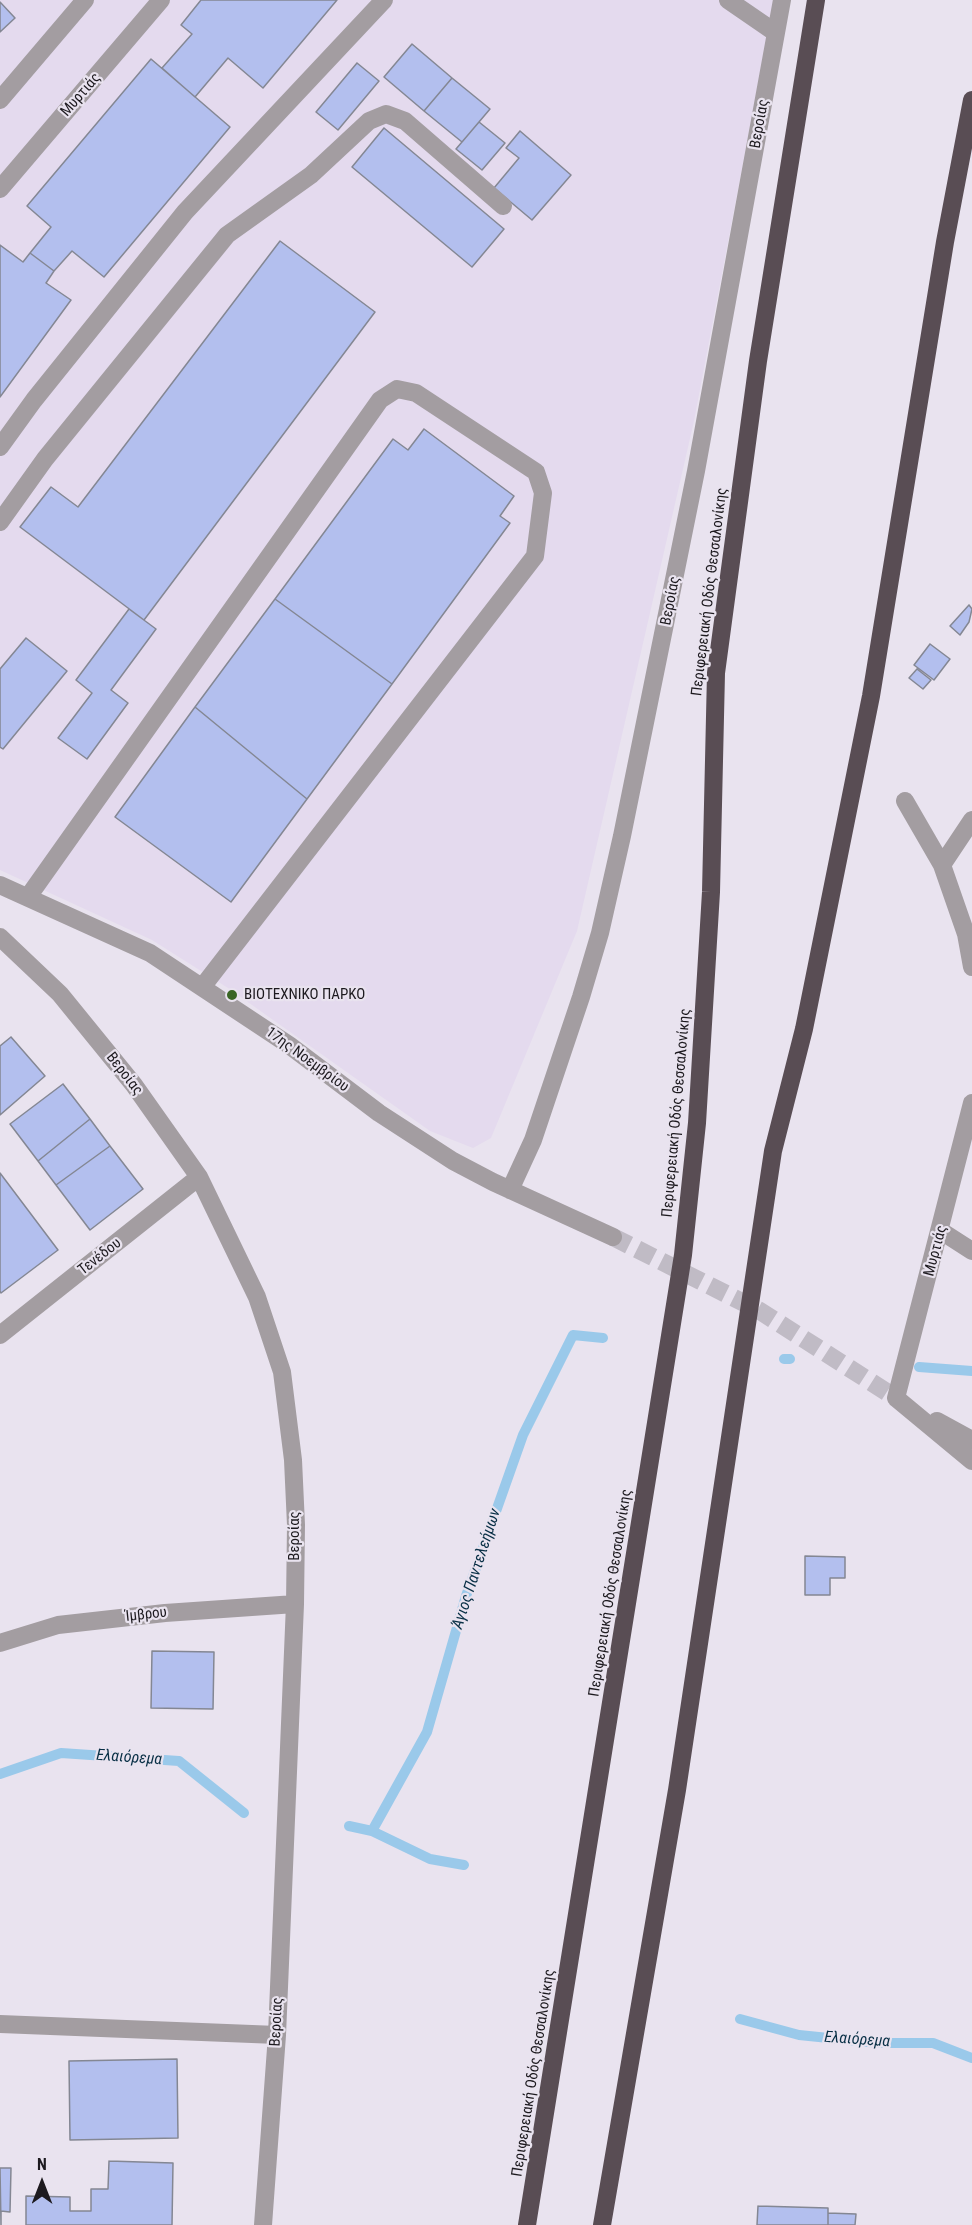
<!DOCTYPE html>
<html>
<head>
<meta charset="utf-8">
<style>
	body { margin:0 }
	#map { position:relative; width:972px; height:2225px; overflow:hidden; background:#e9e3ef; font-family:"Roboto Condensed",sans-serif }
	canvas { display:block }
	.north { position:absolute; left:12px; top:2153px; width:60px; height:60px; -webkit-text-stroke:4px #e9e3ef; paint-order:stroke; rotate:0deg; font-size:16px; font-weight:700; line-height:24px; text-align:center; color:#1d1a1f }
	.north::after { content:''; display:block; margin:auto; width:21px; height:27px; background:#1d1a1f; clip-path:polygon(50% 0,100% 100%,50% 72%,0 100%) }
</style>
</head>
<body>
<div id="map">
<canvas width="972" height="2225"></canvas>
<div class="north">N</div>
</div>
<script>
const ctx = document.querySelector('canvas').getContext('2d');
ctx.lineJoin = 'round';
function fillPath(path, color) { ctx.fillStyle = color; ctx.fill(path, 'evenodd'); }
const poly = rows => new Path2D(rows.map(r => 'M' + r).join(''));
function trace(path, color, width, dash) { ctx.strokeStyle = color; ctx.lineWidth = width; ctx.lineCap = dash ? 'butt' : 'round'; ctx.setLineDash(dash || []); ctx.stroke(path); }
function label(font, color, halo, rows, align = 'center') {
  ctx.font = font + ' "Roboto Condensed",sans-serif'; ctx.lineWidth = 4.5; ctx.setLineDash([]); ctx.textBaseline = 'middle'; ctx.strokeStyle = halo; ctx.fillStyle = color; for (const [text, x, y, turn = 0] of rows) {
    ctx.save(); ctx.translate(x, y); ctx.rotate((+turn || 0) * Math.PI / 180); ctx.textAlign = isNaN(turn) ? turn : align; if (halo) ctx.strokeText(text, 0, 0); ctx.fillText(text, 0, 0); ctx.restore();
  }
}
fillPath(poly([
	[0,0,774,0,694,421,577,931,491,1138,473,1148,430,1131,228,988,152,940,0,870]
]), '#e4daee');
trace(poly([
	[784,1359,790,1359],
	[919,1367,972,1371],
	[0,1774,61,1753,179,1761,244,1813],
	[349,1826,372,1831,430,1859,464,1865],
	[372,1831,427,1732,466,1596,523,1435,573,1335,603,1338],
	[740,2019,799,2035,878,2043,933,2043,972,2058]
]), '#9ac9ea', 10);
const building = poly([
	[201,0,337,0,263,88,228,58,195,97,162,68,192,34,181,25,201,0],
	[0,2,15,18,0,32,0,2],
	[412,44,452,78,424,111,384,77,412,44],
	[151,59,230,127,104,277,72,251,54,271,30,253,51,227,27,206,151,59],
	[357,63,379,81,338,130,316,112,357,63],
	[452,78,490,109,462,142,424,111,452,78],
	[479,122,505,143,482,170,456,149,479,122],
	[384,128,504,229,472,267,352,167,384,128],
	[520,131,571,175,532,220,494,188,519,158,506,148,520,131],
	[280,241,375,312,144,620,20,527,51,487,78,507,280,241],
	[0,245,23,262,30,253,54,271,46,283,71,300,0,397,0,245],
	[424,429,514,496,500,516,510,523,392,684,275,599,393,439,408,450,424,429],
	[275,599,392,684,307,799,195,707,275,599],
	[969,605,972,609,969,622,960,635,950,626,969,605],
	[129,609,156,629,111,690,128,703,87,759,58,738,92,693,76,680,129,609],
	[26,638,67,671,3,749,0,747,0,669,26,638],
	[930,644,950,659,934,680,914,665,930,644],
	[917,669,931,680,923,689,909,678,917,669],
	[195,707,307,799,231,902,115,817,195,707],
	[11,1037,45,1076,0,1115,0,1046,11,1037],
	[63,1084,90,1119,38,1161,10,1124,63,1084],
	[90,1119,110,1146,56,1185,38,1161,90,1119],
	[110,1146,143,1189,90,1230,56,1185,110,1146],
	[0,1173,58,1250,1,1293,0,1291,0,1173],
	[805,1556,845,1557,845,1578,830,1578,830,1595,805,1595,805,1556],
	[152,1651,214,1652,213,1709,151,1708,152,1651],
	[177,2059,178,2138,70,2140,69,2061,177,2059],
	[109,2161,173,2163,172,2225,26,2225,26,2196,70,2197,70,2211,91,2211,91,2189,108,2189,109,2161],
	[0,2168,11,2168,10,2212,1,2211,1,2225,0,2168],
	[758,2206,828,2208,828,2225,757,2225,758,2206],
	[828,2213,856,2214,855,2225,828,2225,828,2213]
]);
fillPath(building, '#b3bfee');
trace(building, '#848793', 1.5);
trace(poly([
	[613,1237,760,1311,896,1398]
]), '#c0bbc5', 18, [18, 9]);
trace(poly([
	[728,0,776,33],
	[0,100,85,0],
	[0,189,161,0],
	[0,447,34,400,185,212,384,0],
	[0,522,45,459,227,235,311,175,369,121,386,114,405,121,503,206],
	[905,801,942,865,966,934,972,967],
	[942,865,972,820],
	[0,885,150,953,289,1045,379,1113,453,1161,493,1182,613,1237],
	[28,897,380,400,397,389,416,393,536,472,543,493,535,556,203,986],
	[0,937,60,994,134,1085,199,1177,257,1297,282,1372,293,1460,296,1525,295,1604,277,2035,263,2225],
	[510,1190,533,1140,581,997,600,933,622,836,696,471,782,0],
	[941,1231,972,1251],
	[0,1335,199,1177],
	[896,1398,972,1103],
	[896,1398,972,1461],
	[937,1421,972,1440],
	[0,1643,58,1625,165,1613,295,1604],
	[0,2024,277,2035]
]), '#a39da1', 18);
trace(poly([
	[527,2225,683,1255,697,1123,711,892,716,673,758,361,816,0],
	[602,2225,677,1790,773,1151,804,1029,871,696,945,242,972,100]
]), '#594d54', 18);
for (const [x, y, r, color] of [
	[232,995,6,"#3a6625"]
]) { const dot = new Path2D(); dot.arc(x, y, r, 0, 2 * Math.PI); ctx.fillStyle = color; ctx.fill(dot); trace(dot, '#e9e3ef', 2); }
label('15px', '#1d1a1f', '#e9e3ef', [
	["Μυρτιάς",81,95,-49],
	["Βεροίας",760,124,-80],
	["Περιφερειακή Οδός Θεσσαλονίκης",710,592,-83],
	["Βεροίας",671,601,-79],
	["17ης Νοεμβρίου",307,1060,36],
	["Βεροίας",124,1074,52],
	["Περιφερειακή Οδός Θεσσαλονίκης",677,1113,-85],
	["Μυρτιάς",936,1251,-75],
	["Τενέδου",100,1257,-38],
	["Βεροίας",295,1536,-90],
	["Περιφερειακή Οδός Θεσσαλονίκης",611,1593,-81],
	["Ίμβρου",146,1615,-6],
	["Βεροίας",277,2022,-87],
	["Περιφερειακή Οδός Θεσσαλονίκης",534,2073,-81]
]);
label('15px', '#1d1a1f', '#e9e3ef', [
	["ΒΙΟΤΕΧΝΙΚΟ ΠΑΡΚΟ",244,995]
], 'left');
label('italic 16px', '#082f45', '#e9e3ef', [
	["Άγιος Παντελεήμων",477,1569,-72],
	["Ελαιόρεμα",129,1758,4],
	["Ελαιόρεμα",857,2040,4]
]);
</script>
</body>
</html>
